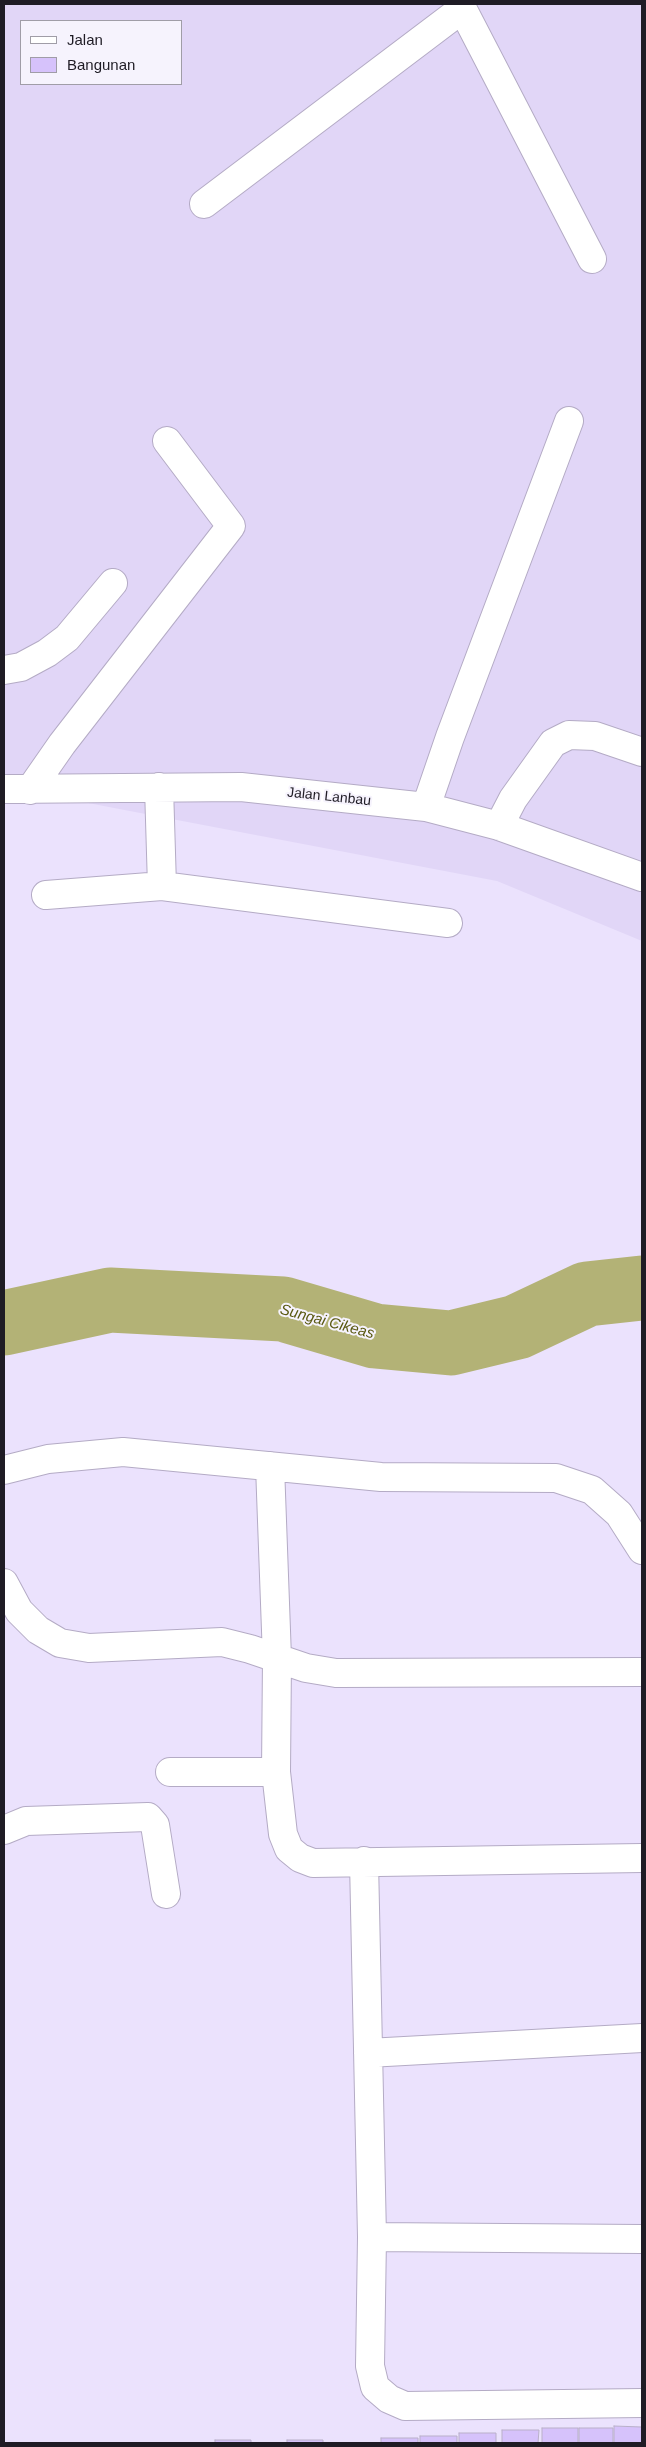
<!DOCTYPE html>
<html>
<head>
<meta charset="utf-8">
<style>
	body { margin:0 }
	#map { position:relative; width:646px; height:2447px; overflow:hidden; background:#ebe2fd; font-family:Arial,sans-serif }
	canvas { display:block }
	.frame { position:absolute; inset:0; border:5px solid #1f1c25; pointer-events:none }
	.legend { position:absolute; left:20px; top:20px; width:162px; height:65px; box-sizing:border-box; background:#f6f3fd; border:1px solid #a09da7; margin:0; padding:6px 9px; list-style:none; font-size:15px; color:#1f1c25 }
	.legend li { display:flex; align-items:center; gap:10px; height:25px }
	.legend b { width:25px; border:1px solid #a09da7 }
</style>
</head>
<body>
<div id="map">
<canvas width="646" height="2447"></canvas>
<div class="frame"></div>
<ul class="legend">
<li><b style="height:6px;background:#fff"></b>Jalan</li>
<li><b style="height:14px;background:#d6c2fb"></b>Bangunan</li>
</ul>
</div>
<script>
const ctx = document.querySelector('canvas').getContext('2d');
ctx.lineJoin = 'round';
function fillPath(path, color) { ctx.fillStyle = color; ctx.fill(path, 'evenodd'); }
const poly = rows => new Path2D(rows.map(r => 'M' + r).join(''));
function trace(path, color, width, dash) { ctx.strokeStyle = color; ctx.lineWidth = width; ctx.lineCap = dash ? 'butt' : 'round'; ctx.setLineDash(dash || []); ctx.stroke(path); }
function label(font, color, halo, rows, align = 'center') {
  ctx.font = font + ' Arial,sans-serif'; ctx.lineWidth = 4; ctx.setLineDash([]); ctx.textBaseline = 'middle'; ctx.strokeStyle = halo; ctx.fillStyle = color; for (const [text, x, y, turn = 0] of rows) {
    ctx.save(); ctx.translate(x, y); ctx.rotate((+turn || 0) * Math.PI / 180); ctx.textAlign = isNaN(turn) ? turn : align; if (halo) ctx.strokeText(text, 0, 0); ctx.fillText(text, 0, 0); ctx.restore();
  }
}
fillPath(poly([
	[4,4,642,4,642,941,497,881,4,787],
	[21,21,181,21,181,84,21,84]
]), '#e1d6f7');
trace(poly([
	[4,1323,110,1300,283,1309,375,1336,451,1343,517,1327,587,1294,642,1288]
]), '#b3b276', 65);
const building = poly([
	[614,2426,642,2427,642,2443,614,2443,614,2426],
	[542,2428,578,2428,578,2443,542,2443,542,2428],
	[579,2428,613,2428,613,2443,579,2443,579,2428],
	[502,2430,539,2430,538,2443,502,2443,502,2430],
	[459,2433,496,2433,496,2443,459,2443,459,2433],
	[420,2436,457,2436,457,2443,420,2443,420,2436],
	[381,2438,418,2438,418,2443,381,2443,381,2438],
	[215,2440,251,2440,251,2443,215,2443,215,2440],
	[287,2440,323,2440,323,2443,287,2443,287,2440]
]);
fillPath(building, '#d6c2fb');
trace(building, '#b9b0c9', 1);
const minor = poly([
	[460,4,592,259],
	[204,204,462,9],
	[4,670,21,667,47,653,67,638,113,583],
	[159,787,162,886,448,923],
	[4,789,241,787,426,807,499,826,642,877],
	[30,790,62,744,231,526,167,441],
	[426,807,450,737,569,421],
	[499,826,513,799,553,743,569,735,595,736,642,752],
	[46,895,162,886],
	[270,1466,277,1658,276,1772,283,1834,289,1849,300,1858,313,1863,642,1858],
	[4,1470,48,1459,123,1452,381,1477,556,1478,592,1490,619,1514,642,1550],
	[4,1583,19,1611,38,1630,60,1643,89,1648,222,1642,250,1649,306,1668,336,1673,642,1672],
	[170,1772,276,1772],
	[4,1830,26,1821,148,1817,155,1825,166,1894],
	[364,1861,372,2237,370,2366,375,2387,389,2399,405,2406,642,2403],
	[368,2053,642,2038],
	[372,2237,642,2239]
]);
trace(minor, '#b4abc5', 30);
trace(minor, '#fff', 28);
label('14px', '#1f1c25', '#f6f3fd', [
	["Jalan Lanbau",329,797,6]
]);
label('italic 15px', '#5a5912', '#f6f3fd', [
	["Sungai Cikeas",327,1322,15]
]);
</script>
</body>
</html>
